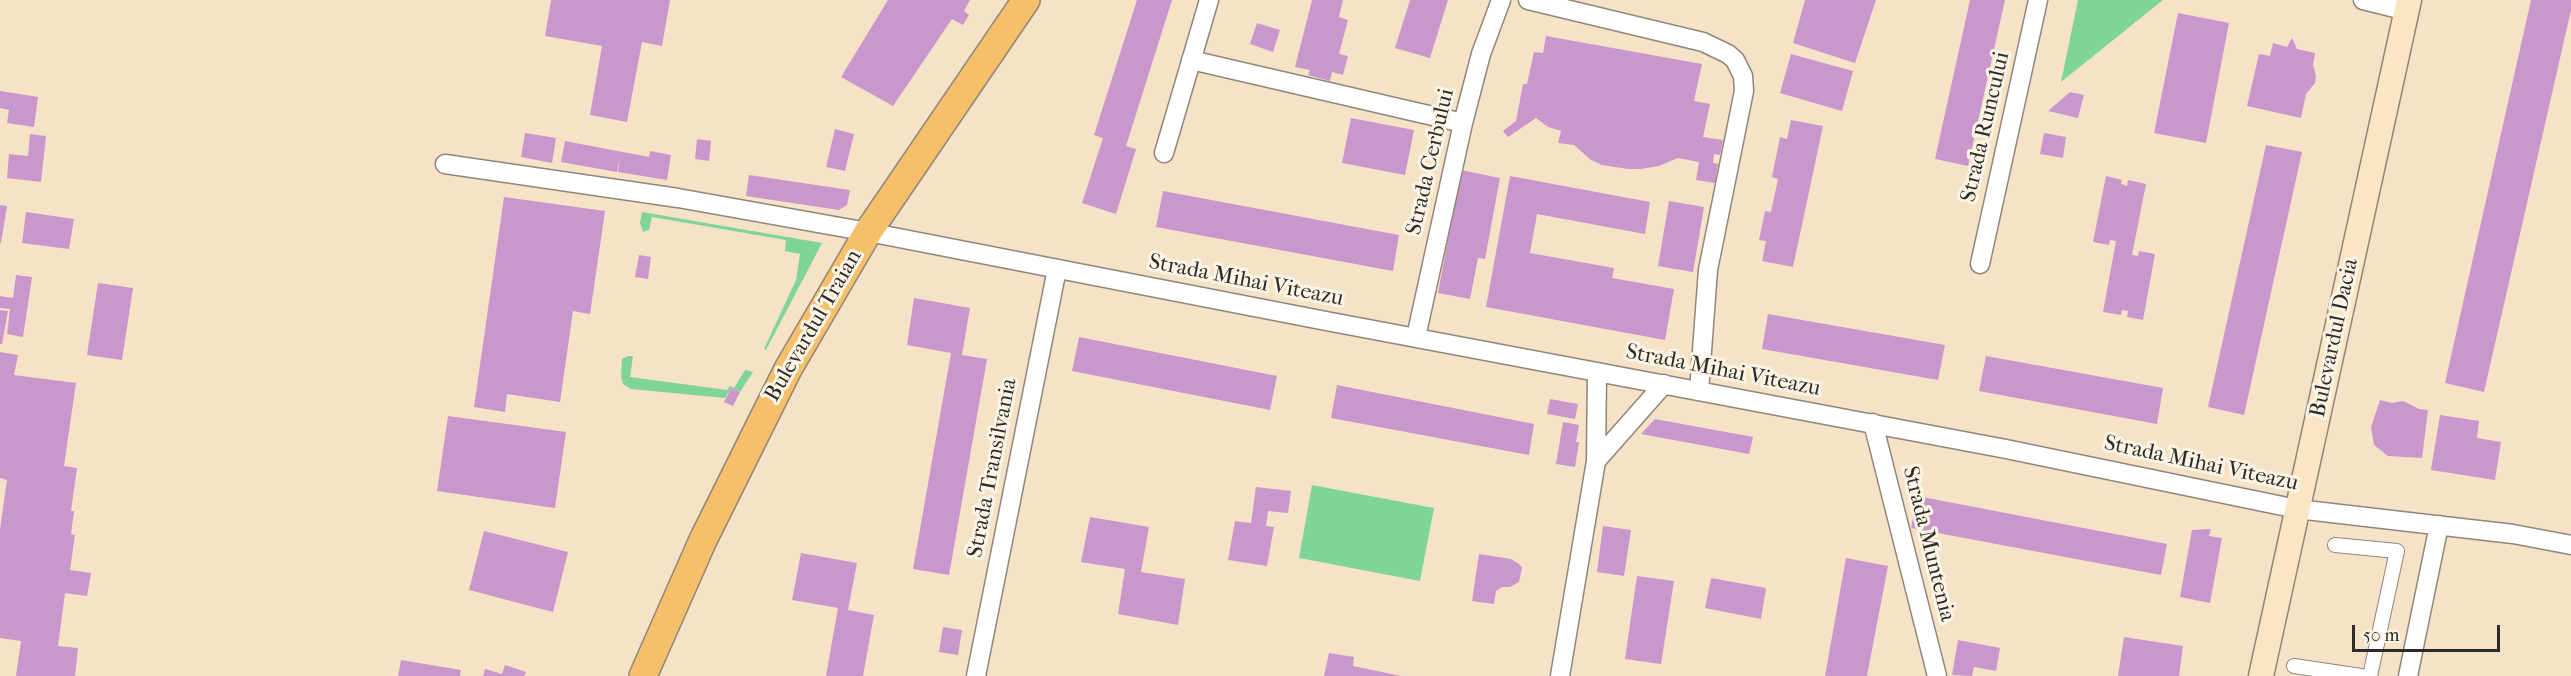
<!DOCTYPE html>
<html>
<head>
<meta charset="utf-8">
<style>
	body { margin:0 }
	#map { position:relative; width:2571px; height:676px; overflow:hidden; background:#f6e2c7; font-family:"IM FELL French Canon",serif }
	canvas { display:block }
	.scale { position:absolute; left:2352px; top:625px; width:148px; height:27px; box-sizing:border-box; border:3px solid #2b2b2b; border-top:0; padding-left:8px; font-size:18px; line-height:21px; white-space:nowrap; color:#2b2b2b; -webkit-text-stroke:4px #fcf5e5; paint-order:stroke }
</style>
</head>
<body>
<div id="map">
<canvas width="2571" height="676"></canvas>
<div class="scale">50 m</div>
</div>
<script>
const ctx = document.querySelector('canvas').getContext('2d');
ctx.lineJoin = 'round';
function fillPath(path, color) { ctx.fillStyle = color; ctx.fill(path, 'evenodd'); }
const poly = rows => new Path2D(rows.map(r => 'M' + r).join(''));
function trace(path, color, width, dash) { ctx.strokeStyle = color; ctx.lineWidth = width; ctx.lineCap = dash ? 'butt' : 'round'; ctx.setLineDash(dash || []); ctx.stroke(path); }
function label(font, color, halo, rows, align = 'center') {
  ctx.font = font + ' "IM FELL French Canon",serif'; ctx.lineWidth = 6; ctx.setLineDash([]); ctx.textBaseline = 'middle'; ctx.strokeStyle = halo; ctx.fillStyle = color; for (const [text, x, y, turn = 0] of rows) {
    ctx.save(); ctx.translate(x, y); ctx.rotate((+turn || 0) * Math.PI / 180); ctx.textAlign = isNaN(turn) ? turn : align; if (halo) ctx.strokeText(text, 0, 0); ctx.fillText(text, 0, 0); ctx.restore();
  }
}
fillPath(poly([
	[2078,0,2163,0,2061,82],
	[642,212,822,243,766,350,764,349,796,280,800,254,785,251,786,240,652,217,649,230,643,232,640,223],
	[628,356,633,356,630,377,727,390,730,386,734,388,745,370,753,372,740,392,731,388,725,398,631,389,623,384,621,377,622,359],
	[1312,485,1434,508,1420,581,1299,558]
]), '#7fd599');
fillPath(poly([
	[551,0,670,0,662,46,642,42,627,122,590,115,602,46,545,36],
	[888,0,970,0,964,11,969,15,963,25,952,19,893,106,841,77],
	[1137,0,1172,0,1126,146,1136,149,1116,214,1082,203,1103,138,1094,135],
	[1312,0,1343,0,1339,17,1348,20,1339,54,1348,56,1343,75,1332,72,1330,81,1308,75,1310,70,1295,67],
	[1410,0,1448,0,1430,58,1395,48],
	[1805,0,1876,0,1855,63,1793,43],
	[1970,0,2005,0,1968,166,1935,159],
	[2531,0,2571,0,2571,10,2484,392,2445,383],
	[2178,13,2229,23,2206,143,2154,133],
	[1257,23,1280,30,1273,52,1250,44],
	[1546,36,1702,64,1694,101,1710,104,1703,137,1723,140,1720,155,1714,154,1713,163,1718,164,1715,183,1696,180,1699,162,1678,158,1659,166,1641,169,1628,169,1602,165,1591,160,1574,145,1558,143,1561,131,1548,127,1536,118,1508,137,1503,131,1516,121,1523,84,1527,84,1534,52,1543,53],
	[2292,38,2297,49,2315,53,2313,65,2316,76,2315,83,2306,94,2301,118,2247,106,2259,54,2270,56,2273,43,2287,47],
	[1791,54,1853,71,1842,111,1780,93],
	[0,91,38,97,34,127,7,123,9,110,0,108],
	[2070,92,2084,95,2078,118,2048,111],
	[1351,118,1414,130,1405,175,1342,163],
	[1791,120,1823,126,1793,267,1762,261,1766,241,1759,240,1765,211,1771,212,1778,179,1772,177,1780,137,1787,139],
	[835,129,854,134,845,171,826,167],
	[525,133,556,138,552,163,521,157],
	[2044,133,2066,137,2063,158,2040,154],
	[30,134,46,136,41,182,7,178,9,154,28,156],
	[697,139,711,141,709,161,695,159],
	[565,141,649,157,650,151,671,155,667,180,618,172,620,156,617,172,561,162],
	[2266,145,2302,152,2244,415,2208,407],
	[1461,170,1500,178,1485,259,1478,258,1470,299,1438,293],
	[749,175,850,190,847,205,839,210,746,196],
	[1510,176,1650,202,1645,234,1537,214,1530,253,1614,268,1612,278,1674,289,1665,340,1486,307],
	[2106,176,2122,180,2121,184,2127,186,2128,180,2146,184,2132,255,2138,256,2139,251,2155,254,2143,320,2127,317,2128,311,2122,310,2121,315,2103,312,2116,241,2110,240,2109,245,2093,242],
	[1163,191,1399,235,1393,271,1156,227],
	[504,197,605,211,590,314,573,311,560,402,507,394,505,412,474,407],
	[1669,201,1704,207,1693,272,1658,266],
	[0,205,7,206,1,243,0,243],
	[26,212,74,219,69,249,22,243],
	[639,255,651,257,648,279,635,277],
	[16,275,32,277,23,337,7,334,10,309,0,308,0,296,13,298],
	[98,283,133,288,122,360,87,355],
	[914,298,970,308,962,355,987,359,949,575,913,569,951,353,907,345],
	[0,310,8,311,2,344,0,344],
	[1768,314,1945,345,1938,380,1762,349],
	[1079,337,1277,376,1270,410,1072,371],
	[0,352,18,355,14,375,76,383,64,466,77,468,71,511,74,511,71,534,75,535,70,570,91,573,87,596,65,593,58,646,78,648,75,676,16,676,21,641,0,638,0,529,7,480,0,478],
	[1986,356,2163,388,2157,424,1979,391],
	[1337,385,1534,424,1529,455,1331,418],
	[731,388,740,392,733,406,724,402],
	[1550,399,1578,404,1575,419,1547,414],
	[2380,400,2392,403,2403,401,2419,409,2428,410,2422,458,2388,456,2374,445,2371,427],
	[2440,415,2479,421,2477,438,2501,442,2495,480,2431,470],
	[448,416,566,432,555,508,437,491],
	[1655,419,1753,437,1749,454,1641,434],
	[1563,422,1579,425,1576,442,1579,442,1575,467,1556,464],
	[1256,487,1291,491,1288,513,1268,511,1266,526,1274,527,1267,566,1228,560,1235,521,1251,523],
	[1917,496,2167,544,2161,575,1911,528],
	[1090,517,1149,527,1141,572,1185,579,1178,625,1118,614,1125,569,1081,562],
	[1603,526,1631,530,1624,576,1597,572],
	[2211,529,2209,536,2222,538,2210,603,2180,597,2192,530],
	[484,531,568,552,553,612,469,590],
	[801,553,857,563,848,610,874,615,863,676,826,676,838,608,792,600],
	[1479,554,1511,559,1519,564,1522,568,1519,582,1510,587,1502,587,1496,591,1494,604,1472,601],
	[1846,558,1888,566,1867,676,1825,676],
	[1637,576,1674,581,1661,664,1625,659],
	[1711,578,1766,588,1761,619,1705,608],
	[943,627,962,630,958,655,939,652],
	[2124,637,2183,646,2179,676,2118,676],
	[1958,640,2000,648,1996,671,1974,667,1972,676,1952,675],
	[1329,653,1354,657,1353,666,1401,676,1324,676],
	[401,660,461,670,460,676,398,676],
	[505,665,526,672,524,676,483,676,485,669,502,674]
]), '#ca97cd');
const pedestrian = poly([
	[2335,545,2397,551,2370,676],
	[2294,666,2361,676]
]);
const minor = poly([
	[1528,0,1703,42,1728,54,1735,60,1743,76,1744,91,1708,270,1699,391],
	[2363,0,2407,11],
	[1191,60,1463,123],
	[1164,153,1209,0],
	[445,164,678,198,868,232,1326,321,2006,449,2297,509,2513,534,2571,545],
	[1980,264,2038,0],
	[1416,337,1463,123,1481,54,1501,0],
	[1873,423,1937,676],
	[1596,461,1664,384],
	[976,676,1057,269],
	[1560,676,1596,461,1597,372],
	[2408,676,2439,525]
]);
const secondary = poly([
	[2261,676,2409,0]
]);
const primary = poly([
	[643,676,703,540,788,369,868,232,1026,0]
]);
trace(pedestrian, '#908679', 16);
trace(minor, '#908679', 21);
trace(secondary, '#908679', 27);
trace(primary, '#908679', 30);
trace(pedestrian, '#fff', 14);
trace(minor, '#fff', 18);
trace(secondary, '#fbe6c4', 24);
trace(primary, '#f6c06b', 27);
label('22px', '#2b2b2b', '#fcf5e5', [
	["Strada Runcului",1986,127,-77],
	["Strada Cerbului",1431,162,-77],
	["Strada Mihai Viteazu",1246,281,11],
	["Bulevardul Traian",814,326,-60],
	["Bulevardul Dacia",2335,338,-78],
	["Strada Mihai Viteazu",1723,371,11],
	["Strada Mihai Viteazu",2201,464,12],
	["Strada Transilvania",993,468,-79],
	["Strada Muntenia",1928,544,76]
]);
</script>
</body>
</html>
